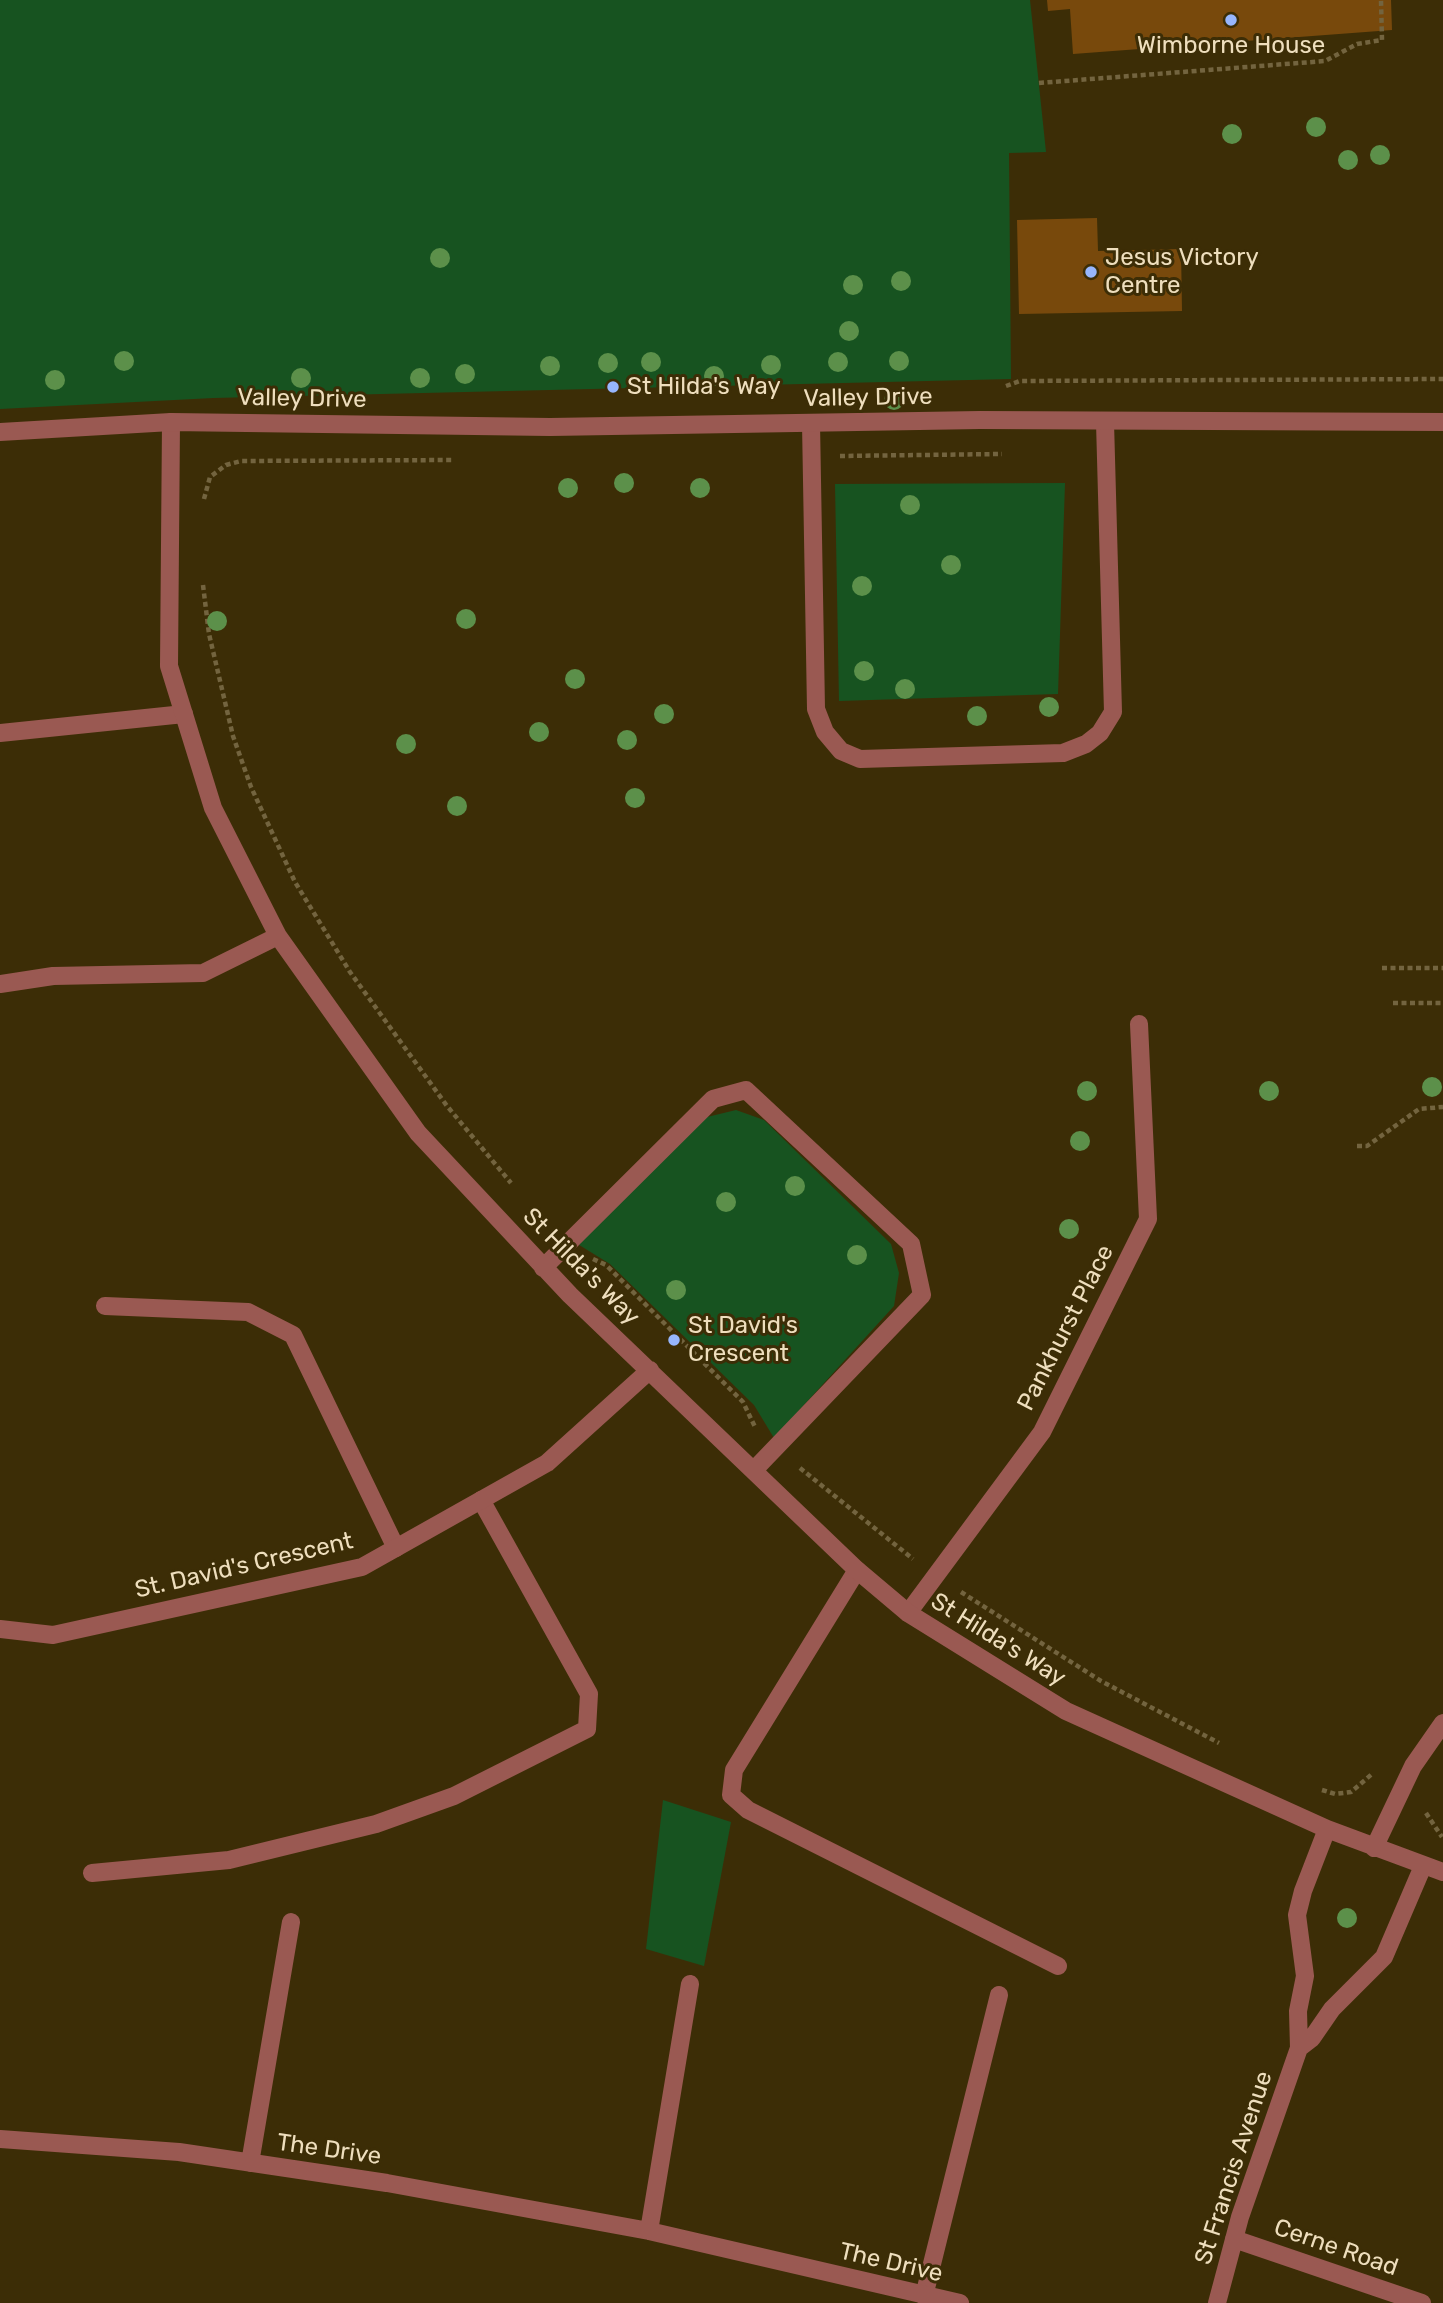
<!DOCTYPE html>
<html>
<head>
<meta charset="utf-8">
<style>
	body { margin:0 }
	canvas { display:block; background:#3c2d06 }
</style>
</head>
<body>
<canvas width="1443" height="2303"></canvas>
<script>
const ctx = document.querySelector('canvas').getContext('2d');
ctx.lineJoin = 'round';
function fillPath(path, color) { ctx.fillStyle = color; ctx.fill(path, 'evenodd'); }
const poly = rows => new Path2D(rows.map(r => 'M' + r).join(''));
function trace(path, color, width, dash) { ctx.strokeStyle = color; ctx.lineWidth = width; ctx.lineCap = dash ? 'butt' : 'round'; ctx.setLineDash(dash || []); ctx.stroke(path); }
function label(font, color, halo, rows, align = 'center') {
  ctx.font = font + ' Rubik,sans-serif'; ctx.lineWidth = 6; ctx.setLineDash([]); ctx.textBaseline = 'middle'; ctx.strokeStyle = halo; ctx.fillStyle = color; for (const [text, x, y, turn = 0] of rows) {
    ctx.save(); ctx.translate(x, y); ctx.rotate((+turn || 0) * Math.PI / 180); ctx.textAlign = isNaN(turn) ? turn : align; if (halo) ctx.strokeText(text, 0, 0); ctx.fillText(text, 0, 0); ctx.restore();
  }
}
fillPath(poly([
	[0,0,1030,0,1046,152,1009,153,1011,379,213,398,0,409],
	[1065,483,1058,694,839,701,835,484],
	[736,1110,764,1120,891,1244,899,1273,894,1306,774,1438,754,1405,610,1264,576,1243,703,1118],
	[663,1800,731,1822,704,1966,646,1949]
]), '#175320');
fillPath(poly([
	[1047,0,1391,0,1392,30,1073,54,1070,9,1048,11],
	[1097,218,1098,251,1181,249,1182,311,1019,314,1017,220]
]), '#78490c');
trace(poly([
	[1039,83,1325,61,1357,44,1382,40,1381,0],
	[1006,386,1020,381,1443,379],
	[840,456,1002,454],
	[204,499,210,477,226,465,241,461,453,460],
	[203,585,209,634,233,736,251,787,295,882,350,972,447,1106,511,1183],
	[1382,968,1443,968],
	[1393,1003,1443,1003],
	[1357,1146,1367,1146,1419,1109,1443,1107],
	[593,1259,606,1265,743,1402,755,1427],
	[800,1468,913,1559],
	[961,1592,1101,1681,1219,1743],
	[1322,1790,1335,1794,1351,1792,1372,1774],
	[1426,1813,1442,1837]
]), '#73643f', 4.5, [5, 3.5]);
trace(poly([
	[0,733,184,714],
	[105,1306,248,1312,293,1335,396,1548],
	[857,1570,734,1770,731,1795,748,1810,1058,1966],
	[908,1613,1042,1432,1148,1219,1139,1024],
	[92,1873,229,1860,376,1824,454,1796,587,1729,589,1694,481,1500],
	[924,2296,999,1995]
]), '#9a5952', 18);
trace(poly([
	[171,422,169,666,213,808,278,936,418,1133,570,1295,857,1570,908,1613,1066,1711,1327,1829,1443,1872],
	[811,423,816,709,825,732,841,751,860,759,1063,753,1086,744,1100,733,1113,712,1105,422],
	[0,984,53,976,203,973,278,936],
	[543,1268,713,1099,746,1090,911,1244,922,1295,754,1470],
	[0,1629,53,1635,362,1567,547,1463,650,1370],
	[1374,1848,1413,1766,1443,1723],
	[1299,2048,1312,2038,1332,2009,1384,1957,1423,1866],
	[0,2139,179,2152,387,2183,649,2231,960,2303],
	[250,2163,291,1922],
	[649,2231,690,1984],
	[1234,2239,1422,2303],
	[1217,2303,1240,2217,1299,2048,1298,2011,1305,1976,1297,1915,1303,1891,1327,1829]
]), '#9a5952', 18);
trace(poly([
	[0,432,171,422,550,427,980,420,1443,422]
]), '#9a5952', 18);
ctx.fillStyle = '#5c904a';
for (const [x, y] of [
	[1316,127],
	[1232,134],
	[1380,155],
	[1348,160],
	[440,258],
	[901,281],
	[853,285],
	[849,331],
	[124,361],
	[899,361],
	[651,362],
	[838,362],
	[608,363],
	[771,365],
	[550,366],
	[465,374],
	[714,376],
	[301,378],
	[420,378],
	[55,380],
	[894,400],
	[624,483],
	[568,488],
	[700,488],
	[910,505],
	[951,565],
	[862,586],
	[466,619],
	[217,621],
	[864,671],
	[575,679],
	[905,689],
	[1049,707],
	[664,714],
	[977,716],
	[539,732],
	[627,740],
	[406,744],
	[635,798],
	[457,806],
	[1432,1087],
	[1087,1091],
	[1269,1091],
	[1080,1141],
	[795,1186],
	[726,1202],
	[1069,1229],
	[857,1255],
	[676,1290],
	[1347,1918]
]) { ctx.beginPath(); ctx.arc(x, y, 10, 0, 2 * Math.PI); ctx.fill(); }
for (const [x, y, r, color] of [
	[1231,20,7,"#97b6fd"],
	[1091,272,7,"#97b6fd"],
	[613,387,7,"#97b6fd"],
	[674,1340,7,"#97b6fd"]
]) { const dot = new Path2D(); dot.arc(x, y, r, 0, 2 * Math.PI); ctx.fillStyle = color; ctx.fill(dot); trace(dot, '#3c2d06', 2.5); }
label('24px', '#eedebd', '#3c2d06', [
	["Wimborne House",1231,46,"center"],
	["Jesus Victory",1105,258],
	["Centre",1105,286],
	["St Hilda's Way",627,387],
	["St David's",688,1326],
	["Crescent",688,1354]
], 'left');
label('24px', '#eedebd', '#3c2d06', [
	["Valley Drive",868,398,-1],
	["Valley Drive",302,399,1],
	["St Hilda's Way",581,1267,45],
	["Pankhurst Place",1066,1328,-63],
	["St. David's Crescent",244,1566,-13],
	["St Hilda's Way",998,1640,32],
	["The Drive",329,2150,8],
	["St Francis Avenue",1234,2168,-72],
	["Cerne Road",1336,2248,19],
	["The Drive",891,2263,13]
]);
</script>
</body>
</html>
